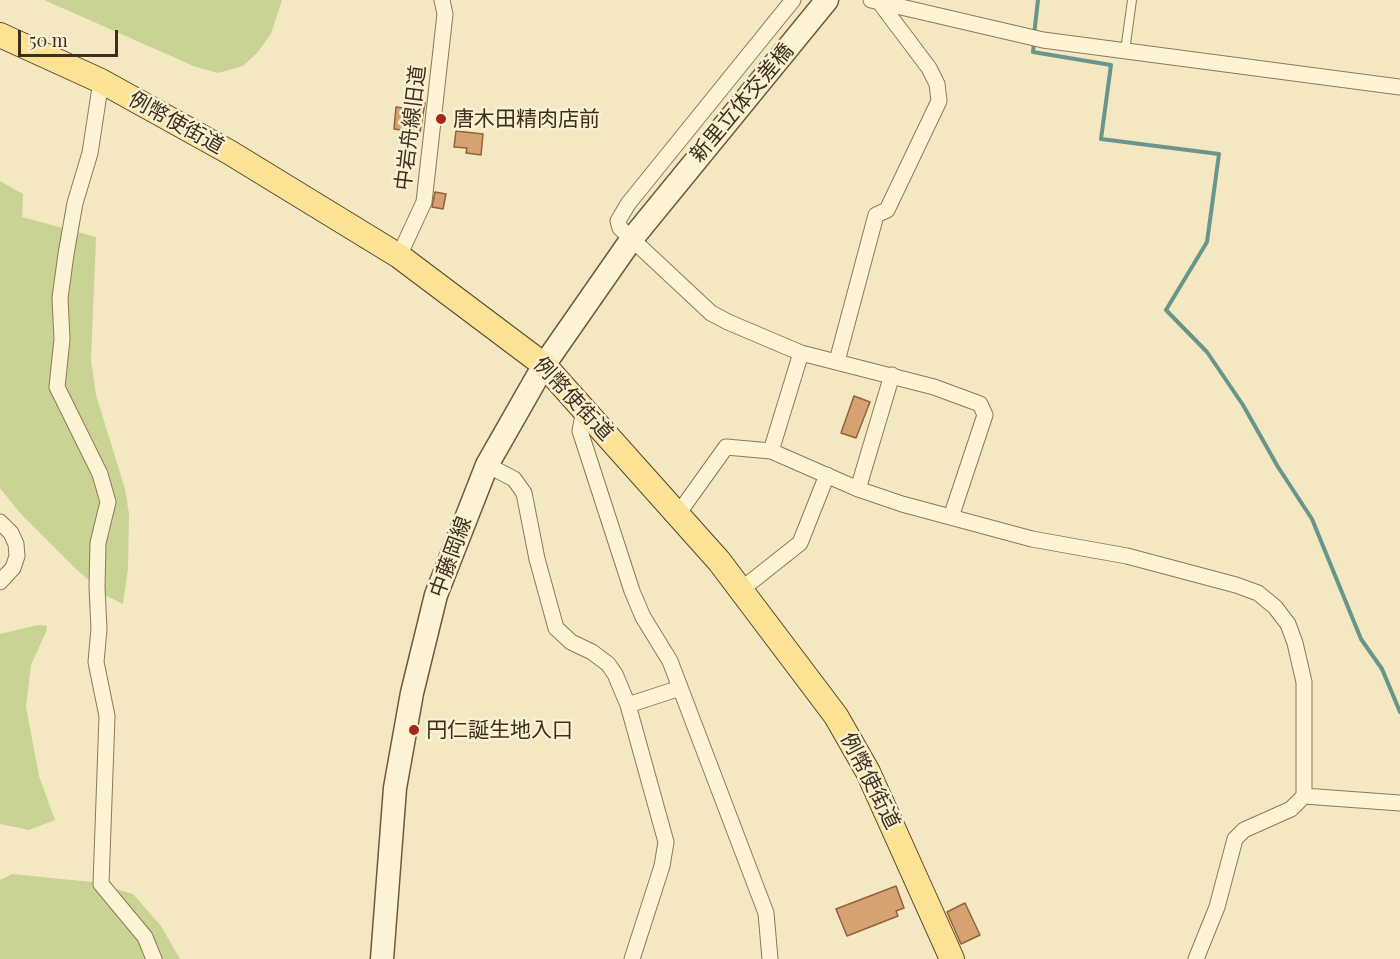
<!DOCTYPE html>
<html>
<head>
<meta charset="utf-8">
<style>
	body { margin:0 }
	#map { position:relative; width:1400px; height:959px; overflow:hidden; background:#f3e8c1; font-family:"Playfair Display",serif }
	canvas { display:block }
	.scale { position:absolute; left:18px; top:30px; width:100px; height:27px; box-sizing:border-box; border:3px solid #3e2e1c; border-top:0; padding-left:8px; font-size:18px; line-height:21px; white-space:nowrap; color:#3e2e1c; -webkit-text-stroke:4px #faf1d2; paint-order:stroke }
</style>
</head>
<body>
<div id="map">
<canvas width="1400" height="959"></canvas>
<div class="scale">50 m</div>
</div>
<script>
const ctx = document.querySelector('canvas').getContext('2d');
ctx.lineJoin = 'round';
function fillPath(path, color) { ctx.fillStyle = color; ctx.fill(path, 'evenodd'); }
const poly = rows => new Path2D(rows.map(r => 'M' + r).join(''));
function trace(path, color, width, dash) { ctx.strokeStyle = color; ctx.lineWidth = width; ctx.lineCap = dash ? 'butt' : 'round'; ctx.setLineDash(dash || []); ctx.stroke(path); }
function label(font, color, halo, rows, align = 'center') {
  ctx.font = font + ' "Playfair Display","Noto Sans JP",serif'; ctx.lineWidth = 5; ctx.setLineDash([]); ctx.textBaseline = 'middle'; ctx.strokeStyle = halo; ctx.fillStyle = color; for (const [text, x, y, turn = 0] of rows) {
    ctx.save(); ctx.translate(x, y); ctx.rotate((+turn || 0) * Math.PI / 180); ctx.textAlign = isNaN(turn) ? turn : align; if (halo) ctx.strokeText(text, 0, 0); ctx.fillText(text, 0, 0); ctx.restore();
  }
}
fillPath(poly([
	[44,0,282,0,271,34,257,53,243,66,218,73,196,67],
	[0,181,23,194,22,217,96,237,91,360,96,395,125,489,129,514,128,568,123,604,107,596,76,569,21,514,0,488],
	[38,625,47,626,46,632,31,665,26,707,39,776,55,820,29,830,0,824,0,634],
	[12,874,92,882,133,894,161,926,180,959,0,959,0,880]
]), '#c8d394');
trace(poly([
	[1034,35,1038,0],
	[1034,42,1033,52,1111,65,1101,139,1219,154,1207,242,1166,310,1207,352,1243,405,1278,467,1312,519,1361,639,1382,669,1400,712]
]), '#6a958d', 4);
const building = poly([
	[411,101,425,103,419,138,407,136,408,131,394,129,396,107,410,109,411,101],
	[456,131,483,134,481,155,466,153,467,148,454,147,456,131],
	[435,192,446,194,443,209,432,207,435,192],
	[854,396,870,402,856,438,841,433,854,396],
	[896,886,904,908,896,911,898,916,847,936,836,909,896,886],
	[965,903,980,935,961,944,947,912,965,903]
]);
fillPath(building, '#d6a272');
trace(building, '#926239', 1.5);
const lane = poly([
	[1125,51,1132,0]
]);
const street = poly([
	[793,0,628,204,618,221,620,228,711,313,728,322,801,353,934,387,980,404,985,415,951,517],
	[871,0,1043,40,1400,87],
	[101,81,90,153,75,203,66,254,60,298,62,339,57,387,100,474,108,502,98,543,97,587,99,629,96,662,107,716,101,884,145,937,154,959],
	[399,256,424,202,445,14,442,0],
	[837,361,876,215,887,210,939,101,937,84,929,68,880,3],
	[584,409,580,431,632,591,643,617,670,661,766,913,770,959],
	[771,451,801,353],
	[487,465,514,479,524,493,537,559,556,628,571,642,592,652,608,664,615,674,628,705,666,842,662,866,632,959],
	[858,489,892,375],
	[678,514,726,447,771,451,858,489,902,504,1032,539,1127,556,1236,585,1258,593,1275,607,1288,624,1295,643,1304,682,1304,796,1291,809,1244,830,1235,839,1217,907,1196,959],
	[0,522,11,533,16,544,17,556,13,568,0,582],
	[742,589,800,543,827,475],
	[628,705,680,688],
	[1304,796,1400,803]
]);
const secondary = poly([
	[382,959,395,788,412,693,436,595,487,465,544,365,631,240,827,0]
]);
const primary = poly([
	[0,35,101,81,229,152,399,256,544,365,719,561,836,716,868,772,952,959]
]);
trace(lane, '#907856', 10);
trace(street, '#907856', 17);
trace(secondary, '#725939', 25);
trace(primary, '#5d452b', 26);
trace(lane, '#fdf4d6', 8);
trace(street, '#fdf4d6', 15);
trace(secondary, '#fdf4d6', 22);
trace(primary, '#fbe295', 24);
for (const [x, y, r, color] of [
	[441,119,6,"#a7261e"],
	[414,730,6,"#a7261e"]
]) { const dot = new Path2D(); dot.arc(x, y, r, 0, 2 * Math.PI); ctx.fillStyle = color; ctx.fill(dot); trace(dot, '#faf1d2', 2); }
label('21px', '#3e2e1c', '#faf1d2', [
	["新里立体交差橋",742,103,-50],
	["例幣使街道",176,123,29],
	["中岩舟線旧道",411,128,-83],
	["例幣使街道",573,399,47],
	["中藤岡線",451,557,-70],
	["例幣使街道",870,781,63]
]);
label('21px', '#3e2e1c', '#faf1d2', [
	["唐木田精肉店前",453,119],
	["円仁誕生地入口",426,730]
], 'left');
</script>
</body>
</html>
